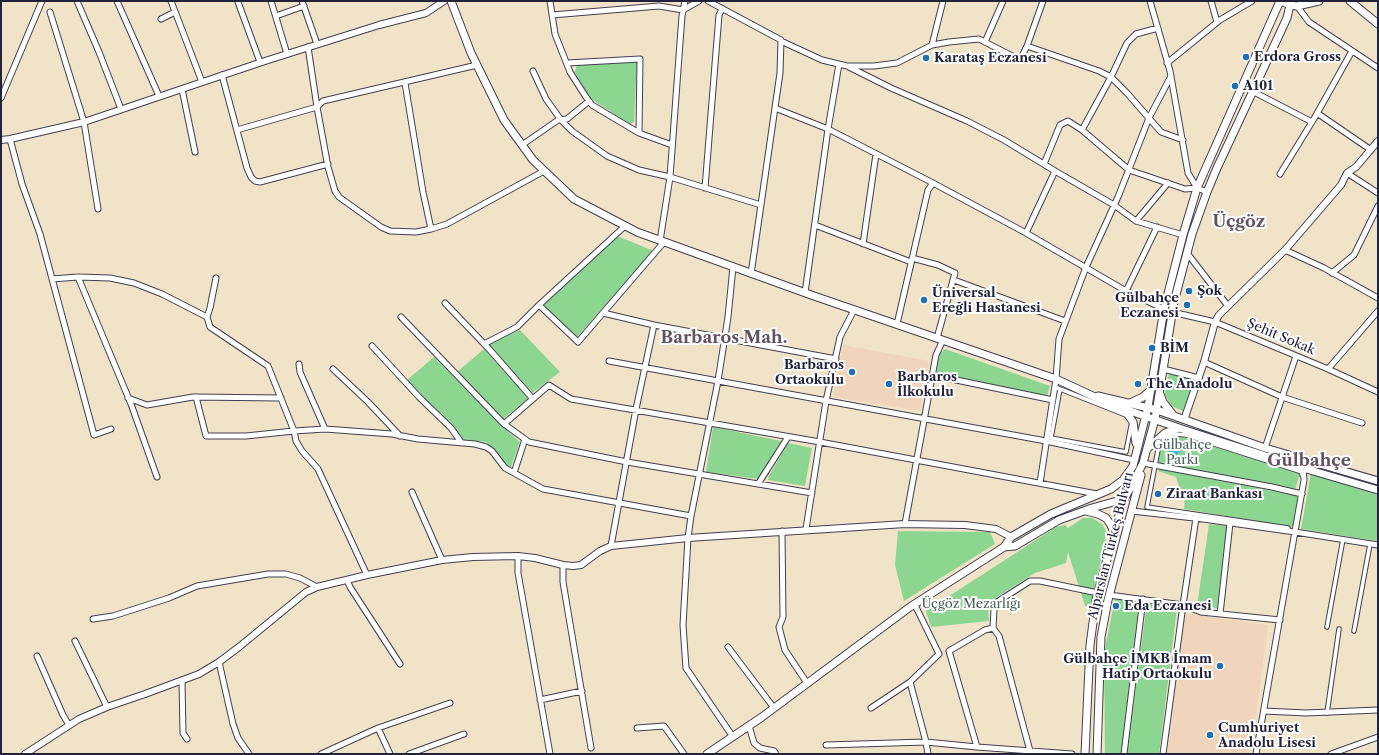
<!DOCTYPE html>
<html>
<head>
<meta charset="utf-8">
<style>
	body { margin:0 }
	#map { position:relative; width:1379px; height:755px; overflow:hidden; background:#f1e3c7; font-family:"Libre Caslon Text",serif }
	canvas { display:block }
	.frame { position:absolute; inset:0; border:2px solid #22223b; pointer-events:none }
</style>
</head>
<body>
<div id="map">
<canvas width="1379" height="755"></canvas>
<div class="frame"></div>
</div>
<script>
const ctx = document.querySelector('canvas').getContext('2d');
ctx.lineJoin = 'round';
function fillPath(path, color) { ctx.fillStyle = color; ctx.fill(path, 'evenodd'); }
const poly = rows => new Path2D(rows.map(r => 'M' + r).join(''));
function trace(path, color, width, dash) { ctx.strokeStyle = color; ctx.lineWidth = width; ctx.lineCap = dash ? 'butt' : 'round'; ctx.setLineDash(dash || []); ctx.stroke(path); }
function label(font, color, halo, rows, align = 'center') {
  ctx.font = font + ' "Libre Caslon Text",serif'; ctx.lineWidth = 4; ctx.setLineDash([]); ctx.textBaseline = 'middle'; ctx.strokeStyle = halo; ctx.fillStyle = color; for (const [text, x, y, turn = 0] of rows) {
    ctx.save(); ctx.translate(x, y); ctx.rotate((+turn || 0) * Math.PI / 180); ctx.textAlign = isNaN(turn) ? turn : align; if (halo) ctx.strokeText(text, 0, 0); ctx.fillText(text, 0, 0); ctx.restore();
  }
}
fillPath(poly([
	[843,345,929,361,920,411,833,397],
	[1184,613,1268,625,1256,716,1249,754,1167,754]
]), '#f0d5bc');
fillPath(poly([
	[637,62,634,122,630,124,591,99,584,91,575,72,577,64],
	[617,236,649,249,652,250,652,252,577,337,553,317,544,306,546,300],
	[520,330,560,372,532,393,488,344],
	[484,349,529,398,503,419,497,414,457,372],
	[945,349,1050,386,1047,396,936,373,940,354],
	[434,357,500,424,520,442,511,467,508,467,494,450,486,442,462,440,452,425,407,380],
	[1169,373,1195,379,1183,411,1171,406,1165,394],
	[713,427,781,441,758,479,706,472],
	[1179,436,1300,473,1295,490,1158,464,1161,446,1170,438],
	[788,443,812,448,805,486,768,480,769,476],
	[1160,469,1298,496,1293,527,1184,509,1185,496,1181,492,1176,477,1158,471],
	[1311,473,1378,494,1378,541,1301,529],
	[1083,518,1092,518,1102,524,1106,531,1105,543,1090,606,1085,606,1068,552,1066,563,1035,573,997,597,988,607,989,621,931,627,926,611,1056,527,1065,525,1068,528],
	[1209,524,1227,526,1217,608,1197,606],
	[898,531,990,532,995,544,904,601,895,565],
	[1115,598,1139,602,1121,754,1105,754,1104,654],
	[1147,603,1177,608,1159,754,1127,754]
]), '#8cd692');
fillPath(poly([
	[1177,442,1183,444,1185,447,1185,449,1178,453,1177,458,1174,458,1172,456,1169,457,1168,456,1169,447,1173,446]
]), '#4bb5c9');
const pedestrian = poly([
	[1055,387,1126,415],
	[1060,389,1051,438,1126,452,1131,426],
	[1288,528,1147,507,1158,450,1160,444,1167,437,1176,434,1186,435,1302,472,1302,475],
	[1327,627,1343,539],
	[1354,631,1370,544],
	[1327,713,1339,629]
]);
const minor = poly([
	[77,1,99,52,121,109],
	[117,1,159,96],
	[171,1,202,82],
	[271,1,287,54],
	[302,1,317,44],
	[550,1,555,34,570,72,586,97,592,105,639,133,672,145],
	[708,1,781,40,780,73,751,274],
	[1150,1,1170,71,1188,173,1197,188,1207,192],
	[1211,1,1217,22],
	[238,2,260,62],
	[1297,6,1309,22,1378,68],
	[50,12,84,122,98,209],
	[552,15,659,6,683,10,699,1],
	[276,16,304,6],
	[161,19,175,12],
	[781,41,822,60,847,66,874,66,897,63,932,45,949,42,979,39,1020,60,1027,46,1099,71,1111,77,1127,93,1161,132,1183,140],
	[985,42,1003,1],
	[932,45,943,1],
	[1027,46,1043,1],
	[308,47,317,107,328,167,335,191,339,197,381,227,390,231,416,232,431,229,447,224,544,171],
	[567,63,640,59,639,133],
	[1167,63,1220,20,1252,1],
	[849,67,891,88,967,121,1004,140,1055,171],
	[533,71,546,99,561,120,572,131,607,156,639,170,670,177,761,205],
	[222,75,247,168,251,177,255,181,260,182,328,164],
	[405,83,423,192,431,229],
	[182,89,195,152],
	[1252,91,1312,122],
	[1,98,42,1],
	[775,108,828,129,933,183,1026,233,1126,291,1164,309],
	[1317,113,1371,150],
	[237,130,317,107,323,101,477,65],
	[1082,130,1111,77,1127,43,1136,34,1158,28],
	[10,139,22,184,40,234,94,435,111,429],
	[522,145,558,120,567,119,589,101],
	[1044,164,1060,125,1068,121,1082,130,1129,170,1185,189,1197,188],
	[1347,173,1378,193],
	[1280,174,1315,117,1352,51],
	[705,188,719,15,722,9],
	[1136,221,1168,183],
	[815,225,911,262],
	[625,226,539,305,578,342,664,242],
	[1026,233,1055,171,1114,205,1136,221,1183,235],
	[660,241,670,177,682,16,685,1],
	[863,244,876,154],
	[1285,250,1324,268,1378,298],
	[1187,253,1228,306],
	[912,258,938,265,955,273,937,338],
	[1332,273,1354,255,1378,206],
	[78,277,131,404,157,477],
	[52,279,78,277,110,278,134,283,162,294,207,317,210,327,268,366,294,431,296,441,302,451,318,469,367,575],
	[954,280,1065,321],
	[1126,291,1157,227],
	[805,293,828,129,839,64],
	[445,303,489,349,533,399],
	[1172,312,1215,322,1328,369,1378,392],
	[603,313,654,325],
	[207,317,210,308,216,278],
	[401,317,504,424,529,442,627,462,812,493],
	[897,324,928,190,933,183],
	[484,344,517,327,539,305],
	[372,346,419,397,451,428,461,442],
	[609,361,1046,441,1134,460],
	[1204,362,1282,397,1362,423],
	[299,364,300,372,325,429],
	[333,369,368,402,400,436],
	[1163,369,1199,378],
	[1328,369,1378,311],
	[932,375,1053,400],
	[196,397,206,436,246,436,294,431,325,429,392,434,418,439,475,444,486,447,492,451,505,468,543,489,691,516],
	[128,398,147,405,193,397,281,398],
	[504,424,549,385,571,399,820,442,1097,494],
	[1265,448,1296,356],
	[1143,463,1272,487,1302,494],
	[514,473,525,439],
	[1040,483,1056,379,1059,339,1086,267,1118,197,1149,118,1171,76],
	[758,484,788,437],
	[412,492,442,560],
	[1132,511,1203,519,1295,532,1378,545],
	[905,524,936,355,943,340],
	[806,529,826,401,840,337,854,310],
	[782,531,783,617,779,627,785,650,807,683],
	[611,546,636,409,654,325,836,359],
	[518,556,518,573,550,754],
	[563,565,563,582,591,748],
	[347,580,350,587,400,664],
	[1109,595,1183,605,1201,612,1280,620],
	[915,605,939,654,910,682,926,742,928,754],
	[1220,614,1230,523],
	[93,619,113,616,169,598,197,586,268,574,286,574,300,578,317,587],
	[993,628,994,609,997,602,1030,581,1040,581,1098,593],
	[75,641,107,707],
	[728,647,774,708],
	[37,656,63,715,69,725],
	[219,662,233,724,238,738,249,754],
	[182,680,183,733,187,739],
	[540,700,582,691],
	[871,708,910,682],
	[1264,711,1306,713,1378,710],
	[749,726,754,743,760,748,774,751,776,754],
	[378,728,390,754],
	[637,728,664,726,684,754],
	[733,737,686,668,683,625,688,538,691,516,718,381,728,317,733,267],
	[826,745,926,742,977,747,1072,754],
	[977,747,949,651,985,630,993,628,999,636,1030,751],
	[321,754,378,728,450,703],
	[409,754,464,734],
	[1124,754,1143,599],
	[1163,754,1183,605,1196,518],
	[1256,754,1304,480,1303,468],
	[1331,754,1378,737]
]);
const tertiary = poly([
	[1,140,10,139,84,122,265,61,379,25,426,13,444,1],
	[1184,420,1204,362,1215,322,1219,315,1285,250,1341,185,1347,173,1356,167,1378,141],
	[25,754,79,719,107,707,145,694,199,674,219,662,239,647,306,592,317,587,367,575,442,560,473,557,518,556,535,558,563,565,573,566,581,565,600,551,611,546,688,538,905,524,965,525,996,529,1011,537]
]);
const secondary = poly([
	[451,1,471,53,504,120,533,160,574,199,637,232,814,296,1056,379,1110,404,1179,428,1303,468,1378,490],
	[1281,1,1290,5,1297,6,1319,1],
	[1350,1,1378,24],
	[1160,394,1163,402,1173,415],
	[1098,396,1157,410,1265,448,1378,481],
	[1130,403,1143,397,1151,390],
	[1124,409,1133,422,1136,443],
	[1148,448,1165,433,1179,428],
	[1086,511,1098,514,1106,518,1111,525,1115,535],
	[1004,547,1015,546,1059,520,1092,508,1124,499,1132,485,1143,463,1155,419,1174,302,1192,234,1207,192,1217,168,1287,18,1290,5,1290,1],
	[707,754,762,717,910,607,1004,547,1011,537,1051,514,1111,489,1123,480,1133,466,1148,407,1164,309,1183,235,1197,188,1280,1],
	[1085,754,1090,645,1096,600,1124,497],
	[1097,754,1101,637,1108,600,1141,475]
]);
trace(pedestrian, '#413f50', 5.5);
trace(minor, '#413f50', 7);
trace(tertiary, '#413f50', 8);
trace(secondary, '#413f50', 9);
trace(pedestrian, '#fff', 3.5);
trace(minor, '#fff', 5);
trace(tertiary, '#fff', 6);
trace(secondary, '#fff', 7);
for (const [x, y, r, color] of [
	[1246,57,4,"#1f6fb2"],
	[926,58,4,"#1f6fb2"],
	[1235,86,4,"#1f6fb2"],
	[1189,291,4,"#1f6fb2"],
	[924,300,4,"#1f6fb2"],
	[1187,305,4,"#1f6fb2"],
	[1152,348,4,"#1f6fb2"],
	[852,372,4,"#1f6fb2"],
	[889,384,4,"#1f6fb2"],
	[1138,384,4,"#1f6fb2"],
	[1158,494,4,"#1f6fb2"],
	[1116,606,4,"#1f6fb2"],
	[1220,666,4,"#1f6fb2"],
	[1210,735,4,"#1f6fb2"]
]) { const dot = new Path2D(); dot.arc(x, y, r, 0, 2 * Math.PI); ctx.fillStyle = color; ctx.fill(dot); trace(dot, '#fff', 1.5); }
label('bold 13px', '#22223b', '#fff', [
	["Erdora Gross",1254,57],
	["Karataş Eczanesi",934,58],
	["A101",1243,86],
	["Şok",1197,291],
	["Üniversal",932,293],
	["Ereğli Hastanesi",932,308],
	["Gülbahçe",1179,298,"right"],
	["Eczanesi",1179,313,"right"],
	["BİM",1160,348],
	["Barbaros",844,365,"right"],
	["Ortaokulu",844,380,"right"],
	["Barbaros",897,377],
	["İlkokulu",897,392],
	["The Anadolu",1146,384],
	["Ziraat Bankası",1166,494],
	["Eda Eczanesi",1124,606],
	["Gülbahçe İMKB İmam",1212,659,"right"],
	["Hatip Ortaokulu",1212,674,"right"],
	["Cumhuriyet",1218,728],
	["Anadolu Lisesi",1218,743]
], 'left');
label('13px', '#22223b', '#fff', [
	["Şehit Sokak",1281,337,23],
	["Alparslan Türkeş Bulvarı",1111,546,-76]
]);
label('13px', '#476159', '#fff', [
	["Gülbahçe",1182,445],
	["Parkı",1182,460],
	["Üçgöz Mezarlığı",971,604]
]);
label('bold 17px', '#64525f', '#fff', [
	["Üçgöz",1239,222],
	["Barbaros Mah.",724,338],
	["Gülbahçe",1309,461]
]);
</script>
</body>
</html>
